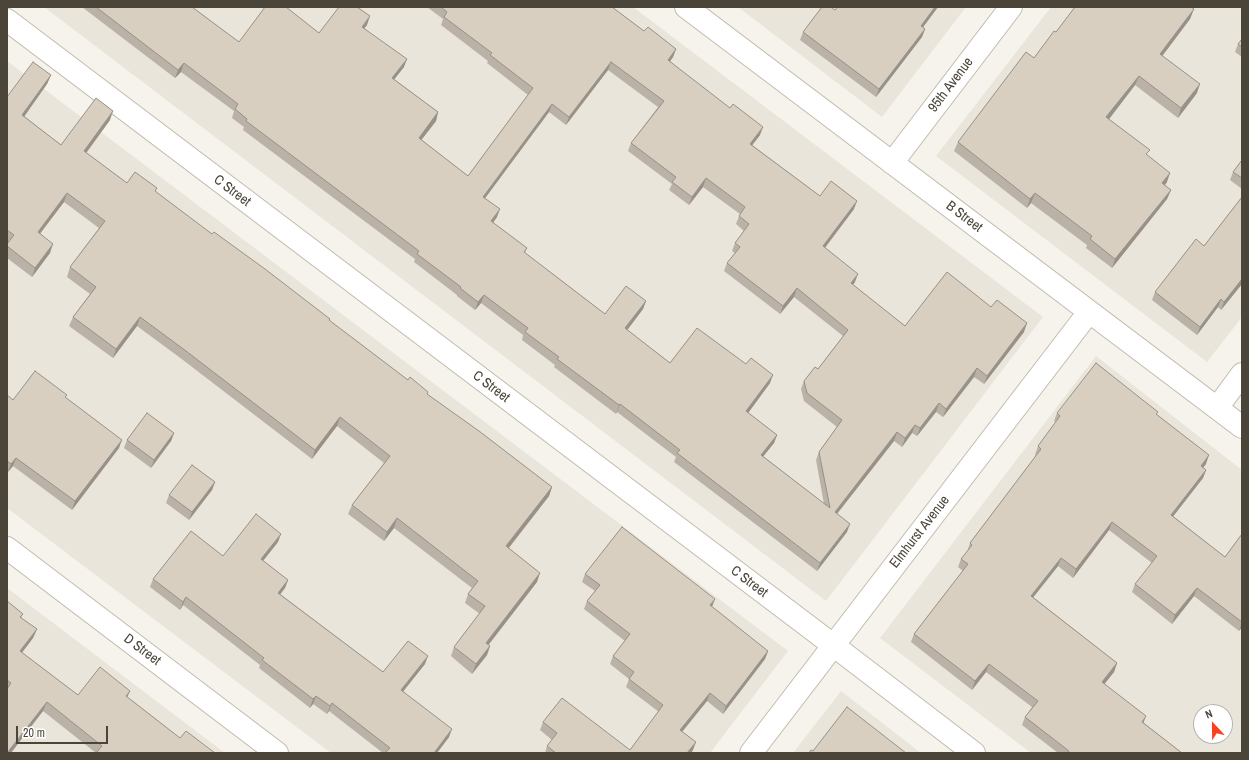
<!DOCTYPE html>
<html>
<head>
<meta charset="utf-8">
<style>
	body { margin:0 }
	#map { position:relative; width:1249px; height:760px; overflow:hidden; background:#f6f3ec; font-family:"Archivo Narrow",sans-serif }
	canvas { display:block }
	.frame { position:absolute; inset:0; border:8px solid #4b4439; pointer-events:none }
	.north { position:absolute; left:1193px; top:704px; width:40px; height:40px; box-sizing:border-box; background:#fff; border:1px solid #b7b4b0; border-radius:50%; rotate:338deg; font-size:11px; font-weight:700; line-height:16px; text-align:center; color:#4b4439 }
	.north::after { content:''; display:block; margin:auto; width:14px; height:18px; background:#fc3f1d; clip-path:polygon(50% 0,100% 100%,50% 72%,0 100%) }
	.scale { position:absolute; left:16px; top:726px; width:92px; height:18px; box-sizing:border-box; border:2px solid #4b4439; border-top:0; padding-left:5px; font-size:12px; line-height:14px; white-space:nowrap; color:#4b4439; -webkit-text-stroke:3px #fff; paint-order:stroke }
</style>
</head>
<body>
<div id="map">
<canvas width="1249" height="760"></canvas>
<div class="frame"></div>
<div class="north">N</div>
<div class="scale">20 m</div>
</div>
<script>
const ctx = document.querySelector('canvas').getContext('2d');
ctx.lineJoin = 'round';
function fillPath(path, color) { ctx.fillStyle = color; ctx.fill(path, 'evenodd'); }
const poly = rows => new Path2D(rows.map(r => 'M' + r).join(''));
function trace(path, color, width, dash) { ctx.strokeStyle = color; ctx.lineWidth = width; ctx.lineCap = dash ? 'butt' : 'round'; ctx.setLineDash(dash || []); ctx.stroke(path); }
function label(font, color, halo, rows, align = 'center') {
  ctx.font = font + ' "Archivo Narrow",sans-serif'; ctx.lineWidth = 3; ctx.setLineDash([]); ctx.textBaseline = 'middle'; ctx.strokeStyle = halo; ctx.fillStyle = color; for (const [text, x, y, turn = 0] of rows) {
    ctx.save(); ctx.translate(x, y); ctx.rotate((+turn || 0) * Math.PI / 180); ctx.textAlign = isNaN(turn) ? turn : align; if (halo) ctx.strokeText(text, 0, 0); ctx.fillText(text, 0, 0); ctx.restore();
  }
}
fillPath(poly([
	[44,7,633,7,1043,317,826,601],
	[738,7,966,7,882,117],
	[1051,7,1242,7,1242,317,1207,362,936,156],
	[7,61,788,651,710,753,331,753,7,508],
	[1096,356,1242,470,1242,753,1031,753,880,638],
	[1201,712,1225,712,1225,736,1201,736],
	[7,588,225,753,7,753],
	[841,691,921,753,793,753]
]), '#eae5da');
const street = poly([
	[686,7,1242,427],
	[7,20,833,645,974,753],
	[892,163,1011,7],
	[1217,408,1242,374],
	[7,548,277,753],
	[751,753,1089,312]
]);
trace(street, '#c2bbae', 24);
trace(street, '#fff', 22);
fillPath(poly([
	[82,7,192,7,239,42,319,33,367,25,364,28,404,67,394,79,438,112,436,121,421,140,468,176,528,95,487,63,488,61,441,25,443,19,427,7,612,7,644,31,676,49,673,57,670,62,760,135,752,145,820,196,854,209,825,248,855,282,853,285,905,326,991,307,1024,332,984,384,974,377,943,417,936,412,917,436,912,433,902,447,894,441,837,514,847,532,817,571,674,462,676,457,617,412,616,414,554,367,555,365,522,340,523,335,481,303,475,310,457,296,457,295,414,262,415,259,243,130,244,127,232,118,234,111,181,72,175,78],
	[608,70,658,107,631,143,628,151,672,184,669,190,689,205,703,187,740,214,739,216,736,224,744,231,735,243,732,251,735,253,727,263,724,271,780,314,794,297,843,336,818,369,804,381,801,389,804,401,837,427,819,452,816,460,824,504,763,456,774,443,777,435,748,413,770,383,670,363,627,330,643,309,646,301,605,314,525,253,527,248,493,223,497,217,485,198,549,112,566,125],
	[838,7,938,7,923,27,925,29,922,37,876,97,800,40,803,32,835,10],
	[1075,7,1195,7,1193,9,1190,19,1162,56,1197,93,1178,118,1135,85,1109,119,1148,156,1167,182,1165,185,1171,190,1167,199,1112,268,1086,248,1087,245,1031,203,1027,208,954,151,958,142,1034,58,1056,32],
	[1242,39,1242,57,1235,52,1238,44],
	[51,75,47,84,24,116,61,145,110,120,86,153,127,183,157,188,155,192,552,487,549,496,509,548,537,582,488,645,490,646,487,655,472,674,451,656,454,647,480,614,465,603,468,594,472,588,394,528,384,541,348,514,352,505,384,463,337,426,312,459,183,360,137,326,113,358,69,326,73,317,90,294,67,277,70,267,99,228,64,202,40,234,50,253,32,277,7,258,7,244,8,243,7,242,7,97],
	[1242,160,1242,189,1230,180,1233,172],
	[1242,197,1242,284,1221,310,1218,307,1197,335,1152,300,1155,292,1204,246],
	[7,395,13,400,66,398,119,448,72,510,13,466,8,472,7,472],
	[1158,412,1156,415,1206,464,1203,467,1206,470,1203,478,1173,516,1225,557,1242,534,1242,627,1239,631,1194,596,1172,624,1132,592,1135,584,1152,563,1109,530,1073,578,1058,566,1033,597,1117,663,1114,672,1104,684,1144,723,1182,753,1058,753,1022,725,1025,717,1032,707,986,672,972,690,911,642,914,634,963,571,958,567,961,559,967,552,970,543,1036,456,1035,455,1038,446,1056,422,1054,421,1057,413],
	[174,433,171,441,151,468,124,448,127,440],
	[215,482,212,490,189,520,166,503,169,495],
	[278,542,263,561,288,580,285,588,280,594,383,672,425,664,403,691,449,737,437,753,383,753,329,711,327,714,313,704,310,708,259,668,260,665,183,605,180,610,150,587,153,579,223,556],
	[585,574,712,607,768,651,765,659,723,714,707,701,682,732,693,750,691,753,545,753,547,746,552,740,540,730,543,722,630,750,659,712,626,687,629,679,610,664,613,656,625,641,584,609,587,601,595,591,582,582],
	[7,601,23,614,21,618,37,629,33,638,22,653,78,695,127,697,180,738,215,753,96,753,43,711,7,753]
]), '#bab2a6');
fillPath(poly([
	[935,7,938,7,918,34,921,26],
	[1194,9,1190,19,1157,63,1160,54],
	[370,16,367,25,359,35,362,27],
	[925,29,922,37,876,97,879,89],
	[676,49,673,57,665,68,668,60],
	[407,59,404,67,389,86,392,78],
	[611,62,608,70,566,125,569,117],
	[184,63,181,72,175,78,178,70],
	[51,75,47,84,19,124,22,115],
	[1139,76,1135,85,1103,127,1106,117],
	[1200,84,1197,93,1178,118,1181,108],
	[552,104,549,112,480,205,483,197],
	[113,111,110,120,81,160,84,151],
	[438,112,436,121,416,147,419,138],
	[763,127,760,135,747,152,750,144],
	[1170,173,1167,182,1159,193,1162,183],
	[706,178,703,187,689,205,692,197],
	[1171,190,1167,199,1112,268,1115,259],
	[67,193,64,202,34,241,38,232],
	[1035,193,1031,203,1027,208,1030,199],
	[857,201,854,209,820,254,823,246],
	[500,209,497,217,488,229,491,221],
	[53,244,50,253,32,277,35,268],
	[858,274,855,282,848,291,851,283],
	[1242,279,1242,284,1221,310,1224,302],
	[797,288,794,297,780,314,783,306],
	[484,295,481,303,475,310,478,302],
	[1221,299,1218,307,1197,335,1200,327],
	[646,301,643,309,622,337,625,328],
	[140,317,137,326,113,358,116,349],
	[1027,323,1024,332,984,384,987,376],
	[977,368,974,377,943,417,946,409],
	[773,375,770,383,743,420,746,411],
	[939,403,936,412,917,436,920,428],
	[620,404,617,412,616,414,619,405],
	[340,417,337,426,312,459,315,450],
	[915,425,912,433,902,447,905,438],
	[897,432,894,441,832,520,835,512],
	[174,433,171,441,151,468,154,460],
	[777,435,774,443,758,463,761,455],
	[122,440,119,448,72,510,75,501],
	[1209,455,1206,464,1198,474,1201,466],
	[16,458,13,466,8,472,11,464],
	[1206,470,1203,478,1168,523,1171,515],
	[215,482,212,490,189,520,192,512],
	[552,487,549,496,503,555,506,546],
	[397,518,394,528,384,541,387,532],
	[1112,522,1109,530,1073,578,1076,569],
	[850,524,847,532,817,571,820,563],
	[281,534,278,542,258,567,261,559],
	[1061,558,1058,566,1028,604,1031,596],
	[540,573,537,582,483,652,486,643],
	[288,580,285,588,275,601,278,593],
	[1197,588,1194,596,1172,624,1175,615],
	[186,597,183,605,180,610,183,602],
	[715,599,712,607,710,605],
	[1242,622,1242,627,1239,631],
	[37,629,33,638,16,660,20,651],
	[490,646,487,655,472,674,476,664],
	[768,651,765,659,723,714,726,706],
	[428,656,425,664,398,698,401,690],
	[1117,663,1114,672,1099,691,1102,682],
	[989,664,986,672,972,690,975,681],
	[130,691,126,700,126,696],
	[710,693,707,701,677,738,680,730],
	[316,696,313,704,310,708,313,699],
	[47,702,43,711,11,753,7,753],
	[332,703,329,711,327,714,330,706],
	[1146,716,1143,724,1142,722],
	[452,729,449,737,437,753,434,753],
	[696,742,693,750,691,753,687,753]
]), '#979187');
const building = poly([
	[96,7,192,7,239,42,265,7,286,7,319,33,339,7,357,7,370,16,362,27,407,59,392,78,438,112,419,138,468,176,533,88,490,55,492,53,444,17,447,12,441,7,612,7,644,31,648,27,676,49,668,60,730,108,733,104,763,127,750,144,820,196,831,181,857,201,823,246,858,274,851,283,905,326,947,272,991,307,997,300,1027,323,987,376,977,368,946,409,939,403,920,428,915,425,905,438,897,432,835,512,850,524,820,563,677,453,680,450,620,404,619,405,557,359,559,357,525,332,528,328,484,295,478,302,460,288,461,287,417,254,419,251,246,121,247,119,235,109,238,104,184,63,178,70,96,7],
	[611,62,664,101,631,143,676,177,672,182,692,197,706,178,745,207,739,216,749,224,735,243,740,247,727,263,783,306,797,288,848,330,818,369,815,367,804,381,807,393,842,420,819,452,830,508,761,455,777,435,746,411,773,375,751,358,746,364,697,328,670,363,625,328,646,301,626,286,605,314,524,252,527,248,491,221,500,209,483,197,552,104,569,117,611,62],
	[822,7,831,7,835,10,838,7,935,7,921,26,925,29,879,89,803,32,822,7],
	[1075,7,1191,7,1194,9,1160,54,1200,84,1181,108,1139,76,1106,117,1150,150,1146,154,1170,173,1162,183,1171,190,1115,259,1090,239,1092,236,1035,193,1030,199,958,142,1026,52,1034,58,1054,31,1056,32,1075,7],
	[1242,39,1242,47,1238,44,1242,39],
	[33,62,51,75,22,115,61,145,96,98,113,111,84,151,127,183,135,172,157,188,155,191,212,234,214,232,265,269,330,319,329,320,408,380,410,377,428,392,427,394,479,431,552,487,506,546,540,573,486,643,490,646,476,664,454,647,485,606,468,594,478,581,397,518,387,532,352,505,390,456,340,417,315,450,186,351,140,317,116,349,73,317,96,287,70,267,105,221,67,193,38,232,53,244,35,268,7,246,7,244,14,235,7,230,7,97,33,62],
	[1242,160,1242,178,1233,172,1242,160],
	[1242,197,1242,279,1224,302,1221,299,1200,327,1155,292,1196,239,1204,246,1242,197],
	[1096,363,1158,412,1156,414,1209,455,1201,466,1206,470,1171,515,1225,557,1242,534,1242,622,1197,588,1175,615,1135,584,1157,556,1112,522,1076,569,1061,558,1031,596,1117,663,1102,682,1146,716,1142,722,1182,753,1068,753,1069,751,1025,717,1038,701,989,664,975,681,914,634,968,564,961,559,972,545,970,543,1041,449,1038,446,1060,416,1057,413,1096,363],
	[35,371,67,395,65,397,122,440,75,501,16,458,11,464,7,461,7,395,13,400,35,371],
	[147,413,174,433,154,460,127,440,147,413],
	[192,465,215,482,192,512,169,495,192,465],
	[256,514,281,534,261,559,288,580,278,593,383,672,408,641,428,656,401,690,452,729,434,753,385,753,390,748,332,703,330,706,316,696,313,699,262,660,264,658,186,597,183,602,153,579,191,531,223,556,256,514],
	[622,527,715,599,710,605,768,651,726,706,710,693,680,730,696,742,687,753,556,753,547,746,557,733,543,722,562,698,630,750,663,705,629,679,634,672,613,656,630,634,587,601,600,585,585,574,622,527],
	[7,601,23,614,20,617,37,629,20,651,78,695,100,667,130,691,126,696,180,738,186,731,215,753,96,753,102,746,47,702,7,753,7,689,11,683,7,680,7,601],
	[847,707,906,753,809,753,811,750,813,751,847,707]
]);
fillPath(building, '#d8cfc1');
trace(building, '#979187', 1);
label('14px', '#4b4439', '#fff', [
	["95th Avenue",951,85,-53],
	["C Street",232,191,37],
	["B Street",964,217,37],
	["C Street",491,387,37],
	["Elmhurst Avenue",920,532,-52],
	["C Street",749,582,37],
	["D Street",142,650,37]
]);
</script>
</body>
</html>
